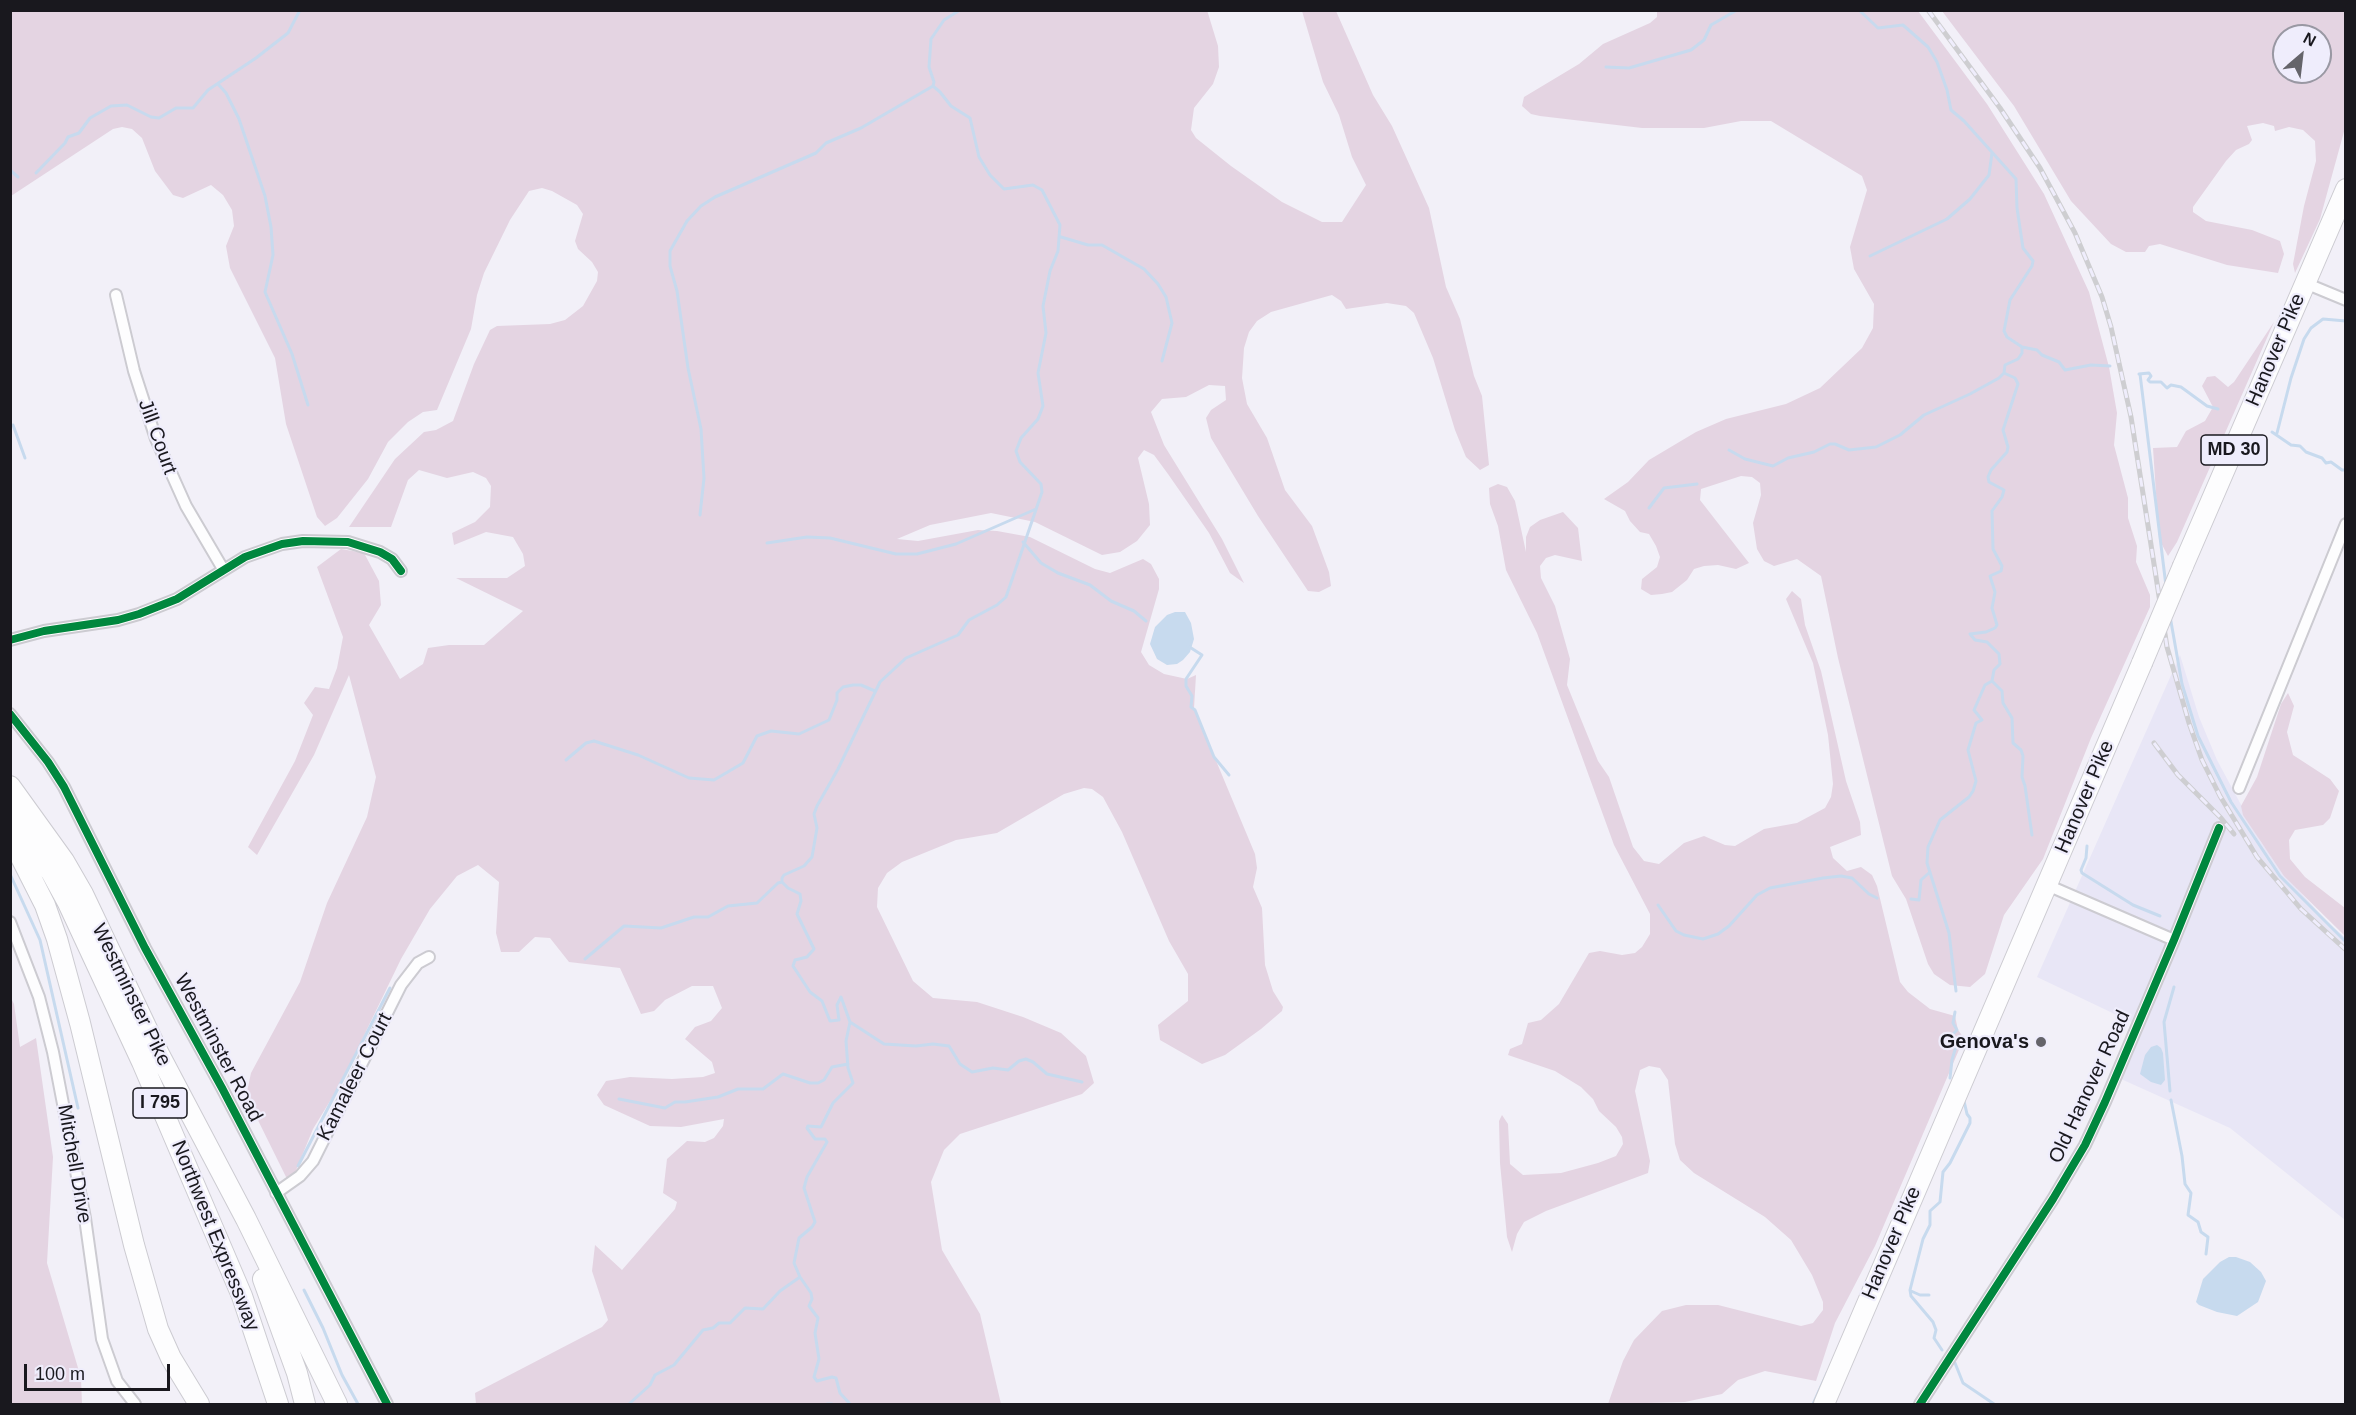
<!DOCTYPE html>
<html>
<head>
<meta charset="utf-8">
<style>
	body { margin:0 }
	#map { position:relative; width:2356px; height:1415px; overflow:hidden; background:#f2f0f8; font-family:Arial,sans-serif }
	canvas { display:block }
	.frame { position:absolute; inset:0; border:12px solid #19181e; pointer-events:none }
	.north { position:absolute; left:2272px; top:24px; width:60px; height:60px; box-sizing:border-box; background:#efedfc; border:2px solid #9998a3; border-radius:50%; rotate:28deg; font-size:16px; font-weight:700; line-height:24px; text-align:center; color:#19181e }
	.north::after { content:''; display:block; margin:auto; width:21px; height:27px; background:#65646a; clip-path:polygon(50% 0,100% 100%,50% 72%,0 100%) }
	.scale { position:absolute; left:24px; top:1364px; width:146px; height:27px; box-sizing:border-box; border:3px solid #19181e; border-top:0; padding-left:8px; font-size:18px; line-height:21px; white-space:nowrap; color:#19181e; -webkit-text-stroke:4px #efedfc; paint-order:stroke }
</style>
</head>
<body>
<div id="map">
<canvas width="2356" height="1415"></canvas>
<div class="frame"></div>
<div class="north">N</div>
<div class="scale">100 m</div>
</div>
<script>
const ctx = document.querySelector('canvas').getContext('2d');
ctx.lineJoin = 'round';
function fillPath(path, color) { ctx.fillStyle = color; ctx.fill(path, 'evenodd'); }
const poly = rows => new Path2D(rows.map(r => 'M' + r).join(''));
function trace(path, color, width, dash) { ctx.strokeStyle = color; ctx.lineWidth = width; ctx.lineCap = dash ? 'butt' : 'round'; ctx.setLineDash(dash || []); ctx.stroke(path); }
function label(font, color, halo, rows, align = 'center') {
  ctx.font = font + ' Arial,sans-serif'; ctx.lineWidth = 4.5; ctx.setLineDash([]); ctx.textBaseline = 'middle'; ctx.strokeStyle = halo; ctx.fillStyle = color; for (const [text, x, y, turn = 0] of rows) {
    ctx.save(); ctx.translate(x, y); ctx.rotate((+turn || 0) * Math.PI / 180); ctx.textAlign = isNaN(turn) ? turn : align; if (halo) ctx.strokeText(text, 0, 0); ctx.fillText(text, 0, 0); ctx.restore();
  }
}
fillPath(poly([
	[2180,655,2199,717,2217,760,2261,842,2295,886,2329,924,2345,937,2345,1220,2230,1128,2121,1079,2144,1028,2037,977]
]), '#e8e6f6');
fillPath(poly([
	[1207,10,1218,46,1219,67,1213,84,1194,108,1191,130,1196,138,1231,166,1282,202,1322,222,1342,222,1366,185,1352,157,1339,115,1323,82,1302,11,1336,11,1373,95,1392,126,1429,208,1446,287,1460,319,1474,376,1482,396,1489,465,1480,470,1466,457,1455,430,1433,358,1414,313,1406,306,1387,303,1346,309,1341,301,1332,295,1271,312,1257,321,1249,332,1244,348,1242,378,1247,404,1267,438,1285,490,1312,526,1329,572,1331,586,1319,592,1308,591,1258,516,1211,438,1206,418,1211,410,1226,400,1225,386,1209,385,1186,397,1162,399,1151,412,1164,445,1222,539,1244,583,1230,573,1209,533,1168,474,1154,455,1144,450,1138,458,1149,504,1150,525,1137,541,1120,552,1102,555,1035,522,991,513,930,525,897,539,918,541,978,530,997,531,1030,537,1095,569,1110,573,1143,559,1151,564,1159,579,1159,589,1141,652,1149,665,1164,674,1187,679,1196,675,1194,708,1255,854,1257,868,1253,887,1262,908,1265,965,1273,991,1283,1007,1282,1011,1261,1029,1225,1055,1202,1064,1160,1040,1158,1025,1188,1001,1188,974,1169,941,1122,832,1103,797,1092,789,1084,788,1064,794,997,833,956,840,902,862,887,873,878,888,877,907,913,981,933,998,977,1002,1023,1017,1061,1033,1086,1056,1094,1083,1082,1094,960,1134,944,1150,931,1182,942,1250,980,1314,1001,1404,476,1404,475,1393,602,1327,608,1320,592,1271,595,1245,622,1270,675,1209,677,1202,663,1193,667,1159,687,1141,705,1142,714,1138,723,1126,724,1119,681,1127,650,1126,604,1105,597,1095,606,1081,630,1077,672,1079,703,1077,715,1073,712,1062,685,1039,695,1027,711,1021,722,1008,713,986,692,986,665,1000,654,1011,641,1014,620,968,569,962,550,938,535,937,519,952,501,952,496,933,499,882,478,865,457,876,430,909,401,959,341,1083,313,1129,290,1185,246,1096,251,1073,300,982,327,903,367,817,376,777,349,675,314,755,257,855,248,847,295,761,313,715,304,703,315,687,329,689,337,668,343,637,317,567,341,549,364,553,379,581,381,605,369,625,400,679,423,664,428,648,449,645,484,645,523,611,456,578,507,578,525,566,523,554,513,537,486,532,454,545,452,533,475,522,490,507,491,486,486,478,473,472,447,478,419,470,408,480,391,527,349,527,395,459,424,432,436,430,453,421,474,364,490,330,497,326,550,324,565,320,583,306,597,281,598,272,592,262,578,249,575,241,583,214,577,205,552,191,542,188,529,191,510,220,484,273,477,295,471,329,437,410,423,412,408,422,388,442,368,479,337,518,325,526,317,517,286,424,275,358,230,268,226,246,234,226,232,210,223,195,211,185,183,198,173,195,155,171,142,138,132,129,122,127,113,129,11,196,11,11],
	[1657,11,1918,11,1987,104,2044,194,2089,292,2109,367,2117,413,2114,445,2128,498,2128,518,2137,546,2136,562,2150,595,2150,607,2091,738,2043,859,2004,915,1985,974,1970,987,1950,985,1934,974,1928,964,1906,899,1892,876,1838,658,1821,576,1797,559,1774,566,1764,561,1757,549,1753,523,1761,495,1760,483,1752,477,1741,476,1701,489,1700,500,1749,563,1736,569,1718,565,1704,566,1694,569,1687,580,1672,592,1662,594,1651,595,1641,589,1642,579,1657,567,1660,557,1656,546,1649,534,1640,532,1630,521,1625,511,1604,499,1628,482,1649,460,1696,432,1726,419,1786,404,1820,388,1862,348,1873,328,1874,304,1854,269,1850,247,1867,190,1862,176,1771,121,1741,121,1704,128,1642,128,1540,116,1531,114,1522,106,1524,97,1579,64,1603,44,1650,23,1657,17],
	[1942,11,2345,11,2345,128,2320,219,2295,273,2293,264,2304,206,2316,161,2315,141,2303,130,2289,127,2275,131,2274,126,2263,123,2247,126,2252,140,2249,144,2236,150,2226,161,2193,207,2193,212,2206,221,2252,230,2280,241,2284,254,2278,273,2227,265,2160,244,2149,246,2145,252,2126,252,2111,244,2071,201,2014,106],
	[2284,36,2320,36,2320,72,2284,72],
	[2274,322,2177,542,2168,556,2159,539,2153,448,2177,447,2186,431,2205,421,2213,407,2202,386,2207,377,2215,376,2228,387,2234,382],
	[1498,484,1507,487,1515,501,1526,552,1526,537,1530,527,1540,520,1563,512,1578,528,1582,561,1555,555,1546,558,1540,566,1541,578,1555,606,1570,659,1567,685,1598,761,1609,777,1633,847,1644,861,1659,864,1684,843,1704,836,1725,845,1735,846,1764,829,1797,823,1825,808,1831,797,1833,784,1828,735,1813,663,1786,599,1792,591,1801,599,1805,625,1821,671,1846,781,1860,822,1861,835,1830,847,1833,858,1847,871,1861,867,1872,875,1877,886,1900,982,1908,992,1930,1009,1955,1016,1958,1030,1964,1038,1875,1246,1835,1323,1816,1381,1765,1371,1738,1380,1722,1394,1685,1402,1608,1404,1623,1361,1634,1340,1662,1311,1686,1305,1718,1305,1801,1326,1813,1323,1823,1310,1823,1302,1812,1275,1791,1240,1765,1217,1694,1173,1680,1160,1675,1144,1668,1080,1660,1068,1649,1066,1640,1070,1635,1091,1650,1161,1648,1173,1546,1211,1524,1222,1517,1234,1512,1252,1507,1237,1500,1163,1499,1121,1502,1115,1508,1124,1510,1164,1523,1175,1561,1173,1598,1163,1616,1156,1623,1144,1622,1137,1616,1127,1599,1111,1593,1099,1581,1087,1555,1071,1508,1055,1510,1049,1522,1044,1528,1023,1541,1020,1559,1004,1589,953,1600,951,1622,955,1635,953,1642,947,1650,934,1650,914,1614,845,1537,633,1506,570,1498,526,1490,504,1489,488],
	[2288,693,2294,706,2287,732,2293,755,2330,779,2339,791,2330,818,2323,825,2295,830,2289,840,2290,859,2305,877,2345,908,2345,936,2284,876,2243,815,2241,806,2257,777,2281,704],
	[10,996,14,1004,20,1047,36,1038,53,1157,47,1263,81,1378,82,1404,11,1404]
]), '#e4d4e2');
fillPath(poly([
	[1175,612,1185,612,1191,623,1194,639,1190,652,1183,660,1177,664,1167,665,1157,659,1150,644,1155,627,1167,615],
	[2157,1045,2161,1048,2163,1053,2165,1080,2161,1085,2151,1082,2140,1074,2145,1055,2151,1047],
	[2229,1257,2236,1257,2250,1262,2261,1272,2266,1281,2258,1302,2237,1316,2217,1312,2199,1305,2196,1302,2203,1279,2220,1262]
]), '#c7daee');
trace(poly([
	[1859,10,1878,28,1903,25,1928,47,1937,62,1947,90,1951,110,1964,121,2016,179,2017,208,2023,248,2033,261,2032,266,2010,300,2004,331,2007,337,2022,347],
	[1606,67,1629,68,1691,50,1704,40,1711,25,1737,10],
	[218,84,226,93,239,119,265,196,271,227,273,255,265,292,292,354,308,405],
	[10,170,18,177],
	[36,173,65,143,68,137,79,133,90,118,111,106,127,105,151,117,159,118,176,108,193,108,208,90,256,58,288,33,300,10],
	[1061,237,1088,245,1102,245,1144,269,1158,284,1166,297,1172,323,1162,361],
	[1870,256,1947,219,1970,199,1989,175,1992,153],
	[2022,347,2037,350,2042,355,2059,362,2065,370,2091,365,2110,366],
	[2004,373,2005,365,2018,359,2022,353,2022,347],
	[2139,374,2149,373,2151,376,2148,380,2150,382,2161,382,2167,388,2171,385,2181,387,2207,406,2218,409],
	[2140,374,2166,586],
	[13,425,25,458],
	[2272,432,2291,445,2300,446,2306,452,2322,458,2326,463,2331,462,2342,470,2346,470],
	[2277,433,2291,378,2304,339,2311,328,2323,319,2346,321],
	[1729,450,1745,459,1773,466,1788,458,1814,452,1830,444,1835,444,1849,450,1876,447,1900,435,1924,415,1970,394,1999,378,2004,373],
	[1649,508,1664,488,1697,484],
	[700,515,704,478,701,429,688,368,677,291,670,266,670,251,687,221,701,206,715,197,816,153,826,143,861,128,933,86],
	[1023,542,1041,563,1058,573,1090,585,1111,601,1134,611,1146,621],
	[767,543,807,537,830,538,896,554,917,554,956,544,1036,509],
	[2170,616,2182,684,2198,736,2231,802,2280,876,2346,942],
	[1188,646,1202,655,1186,679,1186,686,1192,696,1191,707,1195,710,1214,757,1229,775],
	[1992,681,2002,691,2003,703,2012,718,2013,743,2021,750,2023,756,2022,777,2025,786,2032,835],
	[566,760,586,743,594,741,638,755,689,778,714,780,743,763,757,736,771,731,799,734,829,720,837,700,837,693,843,687,853,685,861,685,875,691],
	[2087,846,2086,858,2081,870,2082,873,2133,905,2160,916],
	[10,874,40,940,78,1108],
	[782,882,782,878,784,875,804,866,812,857,817,828,814,814,817,806,838,769,880,682,906,658,958,635,969,620,997,605,1006,597,1042,492,1041,484,1020,462,1016,451,1021,438,1038,419,1043,406,1038,373,1046,333,1043,306,1050,271,1058,251,1060,225,1042,190,1033,185,1004,189,990,175,979,157,970,118,951,106,940,92,933,86,934,82,929,67,931,39,944,20,960,10],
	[782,882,788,888,800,894,801,901,797,914,814,949,807,957,795,960,793,966,810,992,822,1001,830,1021,839,1020,837,1005,841,997,850,1022,846,1041,848,1068,853,1083,833,1103,821,1127,808,1126,807,1128,815,1139,825,1139,827,1142,807,1177,804,1188,815,1222,812,1227,799,1238,794,1263,800,1277,811,1293,812,1299,809,1306,818,1318,815,1333,819,1359,814,1377,817,1381,832,1377,836,1378,840,1393,850,1404],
	[1911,899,1919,900,1921,880,1930,872],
	[1658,905,1676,931,1684,935,1703,939,1718,934,1729,926,1757,895,1770,888,1823,878,1841,876,1852,878,1869,894,1877,898],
	[585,959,624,926,661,928,694,917,708,917,728,906,757,903,778,883,782,882],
	[1956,991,1949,933,1927,863,1928,847,1940,820,1969,797,1973,791,1976,781,1968,750,1976,723,1982,720,1974,710,1985,685,1992,681,1994,670,2000,664,1999,654,1987,642,1975,640,1970,634,1986,632,1995,628,1997,625,1992,608,1995,592,1990,576,2001,571,2002,566,1993,549,1992,511,2002,497,2004,490,1989,482,1988,477,1991,470,2007,452,2008,447,2003,430,2018,384,2015,378,2004,373],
	[850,1022,884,1044,916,1046,933,1044,949,1046,960,1064,972,1072,993,1068,1008,1070,1019,1061,1026,1059,1033,1062,1047,1074,1082,1082],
	[1950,1078,1952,1060,1957,1043,1952,1035,1957,1030,1953,1023,1955,1012],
	[2170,1091,2164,1022,2174,987],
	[619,1099,665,1108,675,1102,685,1102,718,1097,738,1089,763,1089,783,1074,810,1083,818,1083,824,1080,832,1067,848,1064],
	[2171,1100,2182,1156,2185,1184,2191,1193,2188,1215,2198,1222,2201,1232,2208,1237,2206,1254],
	[298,1166,390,988],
	[304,1290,323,1328,342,1375,358,1404],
	[1911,1291,1920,1295,1929,1295],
	[1942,1350,1934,1338,1936,1330,1933,1322,1911,1296,1910,1290,1923,1239,1930,1225,1930,1211,1940,1202,1943,1172,1950,1163,1970,1123,1970,1118,1967,1114,1964,1101],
	[1955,1363,1963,1383,1994,1404],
	[629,1404,650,1385,655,1375,674,1365,703,1330,713,1328,719,1323,730,1323,745,1308,763,1309,780,1291,800,1277],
	[827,1404,832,1404],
	[1813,1404,1827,1373]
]), '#c7daee', 3);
const street = poly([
	[2305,283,2346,300],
	[116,295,134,371,156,439,186,506,223,569],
	[10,640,44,631,118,620,139,614,177,599,245,557,282,544,303,541,348,542,380,552,392,559,401,571],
	[10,714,48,762,64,787,145,948,222,1088,387,1404],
	[2239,788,2346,524],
	[2047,885,2174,940],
	[10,922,39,997,53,1052,85,1218,102,1339,117,1381,135,1404],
	[276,1193,300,1176,313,1161,401,985,418,963,429,957],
	[1920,1404,2053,1199,2085,1145,2105,1102,2174,940,2219,828]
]);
const highway = poly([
	[2183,566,2346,189],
	[10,786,64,861,83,894,159,1054,246,1219,337,1404],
	[10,816,51,872,68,903,142,1062,242,1296,278,1404],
	[10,836,45,905,57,939,80,1023,134,1245,158,1329,171,1358,199,1404],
	[263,1279,297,1373,305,1404],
	[1824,1404,2142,663]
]);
trace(street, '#cccbd1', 14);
trace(highway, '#cccbd1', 22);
trace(street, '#fdfdfe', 10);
trace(highway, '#fdfdfe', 20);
const rail = poly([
	[1928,10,2000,108,2040,168,2075,233,2102,297,2111,327,2131,417,2167,647,2189,723,2202,760,2220,796,2257,857,2301,909,2346,950],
	[2154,743,2178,775,2221,818,2234,834]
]);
trace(rail, '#ceced1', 5);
trace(rail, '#efedfc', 3, [9]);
const highwayBridge = poly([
	[2142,663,2183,566]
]);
trace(highwayBridge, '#cccbd1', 22, []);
trace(highwayBridge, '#fdfdfe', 20);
trace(poly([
	[10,640,44,631,118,620,139,614,177,599,245,557,282,544,303,541,348,542,380,552,392,559,401,571],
	[10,714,48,762,64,787,145,948,222,1088,387,1404],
	[1920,1404,2053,1199,2085,1145,2105,1102,2174,940,2219,828]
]), '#00873e', 8);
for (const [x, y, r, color] of [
	[2041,1042,6,"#65646a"]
]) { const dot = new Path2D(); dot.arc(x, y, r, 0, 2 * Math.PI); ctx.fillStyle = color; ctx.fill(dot); trace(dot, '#efedfc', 2); }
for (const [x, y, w] of [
	[2234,450,66],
	[160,1103,54]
]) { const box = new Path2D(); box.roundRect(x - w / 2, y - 15, w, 30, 4.5); ctx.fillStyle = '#efedfc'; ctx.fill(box); trace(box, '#19181e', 1.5); }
label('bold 18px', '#19181e', null, [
	["MD 30",2234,450],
	["I 795",160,1103]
]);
label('20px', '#19181e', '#efedfc', [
	["Hanover Pike",2276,350,-67],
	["Jill Court",157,437,70],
	["Hanover Pike",2085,797,-67],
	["Westminster Pike",131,995,64],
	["Westminster Road",218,1048,62],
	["Kamaleer Court",355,1077,-63],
	["Old Hanover Road",2090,1087,-65],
	["Mitchell Drive",74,1164,80],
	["Northwest Expressway",215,1236,68],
	["Hanover Pike",1892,1243,-67]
]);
label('bold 20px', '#19181e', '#efedfc', [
	["Genova's",2029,1042]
], 'right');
</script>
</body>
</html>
